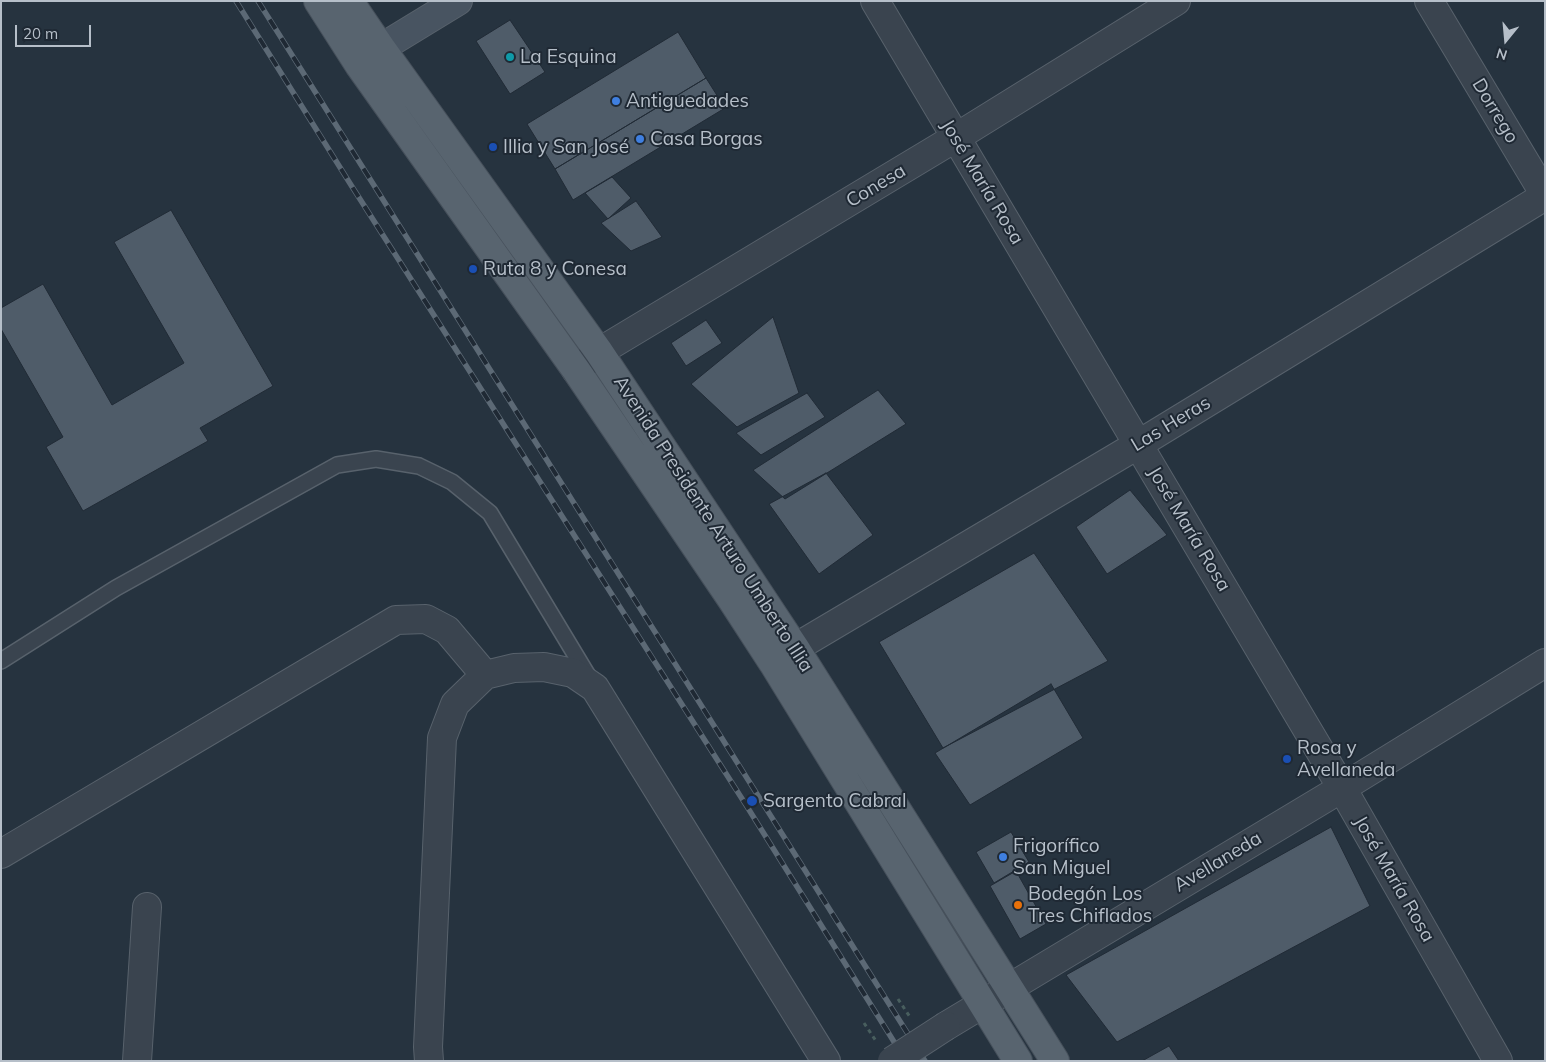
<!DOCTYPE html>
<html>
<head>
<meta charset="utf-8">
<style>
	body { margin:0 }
	#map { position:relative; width:1546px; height:1062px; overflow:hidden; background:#26333f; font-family:Mulish,sans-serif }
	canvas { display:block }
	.frame { position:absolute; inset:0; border:2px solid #b6bfc9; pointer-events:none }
	.north { position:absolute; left:1481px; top:15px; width:50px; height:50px; -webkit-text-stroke:4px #1f2934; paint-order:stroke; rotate:197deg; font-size:14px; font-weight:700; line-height:20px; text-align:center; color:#b6bfc9 }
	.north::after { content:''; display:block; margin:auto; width:18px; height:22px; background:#b6bfc9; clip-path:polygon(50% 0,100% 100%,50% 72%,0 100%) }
	.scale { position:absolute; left:15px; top:25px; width:76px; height:22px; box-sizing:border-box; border:2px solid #b6bfc9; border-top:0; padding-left:6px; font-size:15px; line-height:18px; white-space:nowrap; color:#b6bfc9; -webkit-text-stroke:4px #1f2934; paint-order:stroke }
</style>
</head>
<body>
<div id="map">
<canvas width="1546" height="1062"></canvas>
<div class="frame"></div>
<div class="north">N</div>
<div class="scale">20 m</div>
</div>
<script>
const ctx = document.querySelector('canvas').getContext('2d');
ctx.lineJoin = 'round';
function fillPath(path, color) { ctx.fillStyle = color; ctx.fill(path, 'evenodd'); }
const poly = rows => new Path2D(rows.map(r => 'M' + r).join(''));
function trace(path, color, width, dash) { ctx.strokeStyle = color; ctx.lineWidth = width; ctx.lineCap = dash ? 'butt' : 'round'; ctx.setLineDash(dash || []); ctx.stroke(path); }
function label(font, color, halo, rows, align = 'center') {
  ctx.font = font + ' Mulish,sans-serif'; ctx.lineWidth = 4; ctx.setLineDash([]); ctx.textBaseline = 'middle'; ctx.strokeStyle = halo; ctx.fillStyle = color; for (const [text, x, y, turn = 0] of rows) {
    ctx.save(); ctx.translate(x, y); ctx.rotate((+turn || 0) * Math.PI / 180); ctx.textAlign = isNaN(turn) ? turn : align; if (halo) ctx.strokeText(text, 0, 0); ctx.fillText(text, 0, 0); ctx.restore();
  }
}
const building = poly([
	[510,20,545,72,510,94,476,41,510,20],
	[678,32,706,78,555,169,527,124,678,32],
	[706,78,725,108,573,200,555,169,706,78],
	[612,177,631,198,608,219,585,193,612,177],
	[636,201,662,237,631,251,601,223,636,201],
	[171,210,273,386,200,428,208,441,83,511,46,447,63,437,1,329,1,308,43,284,112,405,184,363,114,242,171,210],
	[773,317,799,393,737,427,691,384,773,317],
	[706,320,722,343,686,366,671,343,706,320],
	[878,390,906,424,785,499,753,470,878,390],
	[807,393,825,417,761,455,736,433,807,393],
	[826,473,873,535,819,574,769,504,826,473],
	[1130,490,1167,535,1107,574,1076,527,1130,490],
	[1034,553,1108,661,943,748,879,642,1034,553],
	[1051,684,1083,738,970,805,935,753,1051,684],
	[1331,827,1370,906,1117,1042,1066,975,1331,827],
	[1011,832,1029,862,994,883,976,852,1011,832],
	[1016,871,1046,924,1020,939,990,886,1016,871],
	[1169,1046,1179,1061,1142,1061,1169,1046]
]);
fillPath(building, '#4f5c69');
trace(building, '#212b36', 1);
const lane = poly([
	[1,661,116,588,337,465,376,459,419,466,452,482,490,513,590,679]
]);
const street = poly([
	[875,1,1342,788,1498,1061],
	[1429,1,1545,195],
	[576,370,599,352,955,138,1176,1],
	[795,648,1139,444,1545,196],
	[1,854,396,620,426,619,447,630,485,675],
	[946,1026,1342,788,1545,663],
	[137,1061,147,907],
	[429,1061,428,1047,442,738,455,704,485,675,514,668,544,667,573,673,595,688,826,1061]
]);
const secondary = poly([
	[362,63,381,48,458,1]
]);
const primary = poly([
	[318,1,359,65,576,370,732,600,773,663,1018,1061],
	[349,1,381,48,599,352,795,648,1055,1061]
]);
trace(lane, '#58626c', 18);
trace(street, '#58626c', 30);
trace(secondary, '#58626c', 30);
trace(primary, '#46505b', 30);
trace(poly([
	[898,999,910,1017],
	[864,1023,876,1041]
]), '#485e5e', 3, [4, 4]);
trace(lane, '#3a444f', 15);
trace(street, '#3a444f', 28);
trace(secondary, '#485461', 28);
trace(primary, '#58646f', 28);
const rail = poly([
	[236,1,351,185,746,805,906,1061],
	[258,1,925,1061]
]);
trace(rail, '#5c6975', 5.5);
trace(rail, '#1f2934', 4, [11]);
const streetBridge = poly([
	[892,1061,946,1026]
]);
trace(streetBridge, '#58626c', 30, []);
trace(streetBridge, '#3a444f', 28);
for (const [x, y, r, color] of [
	[510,57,5,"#0f9aa8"],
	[616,101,5,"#3f7fe0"],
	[640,139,5,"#3f7fe0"],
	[493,147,5,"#1a4fb4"],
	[473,269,5,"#1a4fb4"],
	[1287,759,5,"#1a4fb4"],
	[752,801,6,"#1a4fb4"],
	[1003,857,5,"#3f7fe0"],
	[1018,905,5,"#e8710a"]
]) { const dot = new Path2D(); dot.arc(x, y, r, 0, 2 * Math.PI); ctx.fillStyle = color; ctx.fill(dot); trace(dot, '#1f2934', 2); }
label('19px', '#b6bfc9', '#1f2934', [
	["La Esquina",520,57],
	["Antiguedades",626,101],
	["Casa Borgas",650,139],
	["Illia y San José",503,147],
	["Ruta 8 y Conesa",483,269],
	["Rosa y",1297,748],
	["Avellaneda",1297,770],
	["Sargento Cabral",763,801],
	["Frigorífico",1013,846],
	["San Miguel",1013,868],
	["Bodegón Los",1028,894],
	["Tres Chiflados",1028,916]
], 'left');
label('19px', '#b6bfc9', '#1f2934', [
	["Dorrego",1495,111,59],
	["José María Rosa",982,182,59],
	["Conesa",876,186,-31],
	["Las Heras",1171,424,-31],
	["Avenida Presidente Arturo Umberto Illia",713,524,57],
	["José María Rosa",1189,529,59],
	["Avellaneda",1218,862,-31],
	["José María Rosa",1394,879,60]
]);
</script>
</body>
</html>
